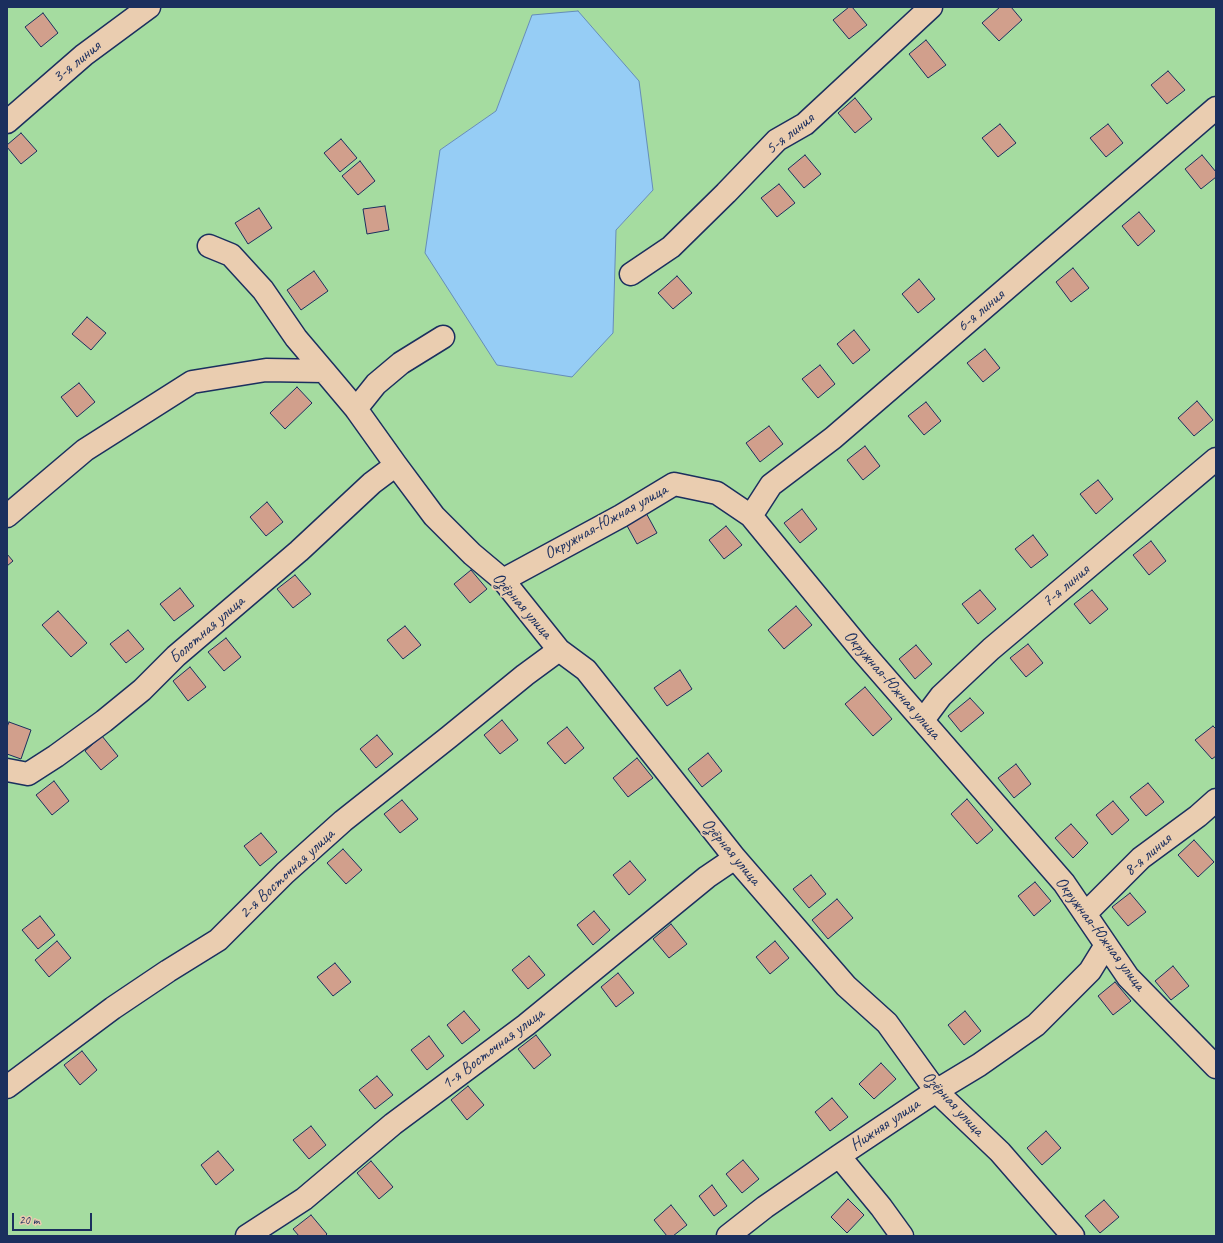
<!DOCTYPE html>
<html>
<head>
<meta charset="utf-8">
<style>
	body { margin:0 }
	#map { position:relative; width:1223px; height:1243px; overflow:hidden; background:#e7c5a9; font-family:Caveat,sans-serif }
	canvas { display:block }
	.frame { position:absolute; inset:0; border:8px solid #1b2f5e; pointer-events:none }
	.scale { position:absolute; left:12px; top:1213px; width:80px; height:18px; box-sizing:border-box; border:2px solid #1b2f5e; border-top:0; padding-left:5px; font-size:12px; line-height:14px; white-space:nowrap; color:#1b2f5e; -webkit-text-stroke:3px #eacdb0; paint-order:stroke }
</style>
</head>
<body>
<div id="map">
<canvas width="1223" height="1243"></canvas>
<div class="frame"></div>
<div class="scale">20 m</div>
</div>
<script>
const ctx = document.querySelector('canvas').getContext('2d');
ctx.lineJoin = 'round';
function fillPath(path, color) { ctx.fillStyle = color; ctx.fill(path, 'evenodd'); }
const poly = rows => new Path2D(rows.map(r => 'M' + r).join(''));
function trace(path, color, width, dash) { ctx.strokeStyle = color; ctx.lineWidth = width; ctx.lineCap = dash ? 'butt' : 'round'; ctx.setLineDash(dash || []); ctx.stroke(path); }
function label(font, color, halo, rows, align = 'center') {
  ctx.font = font + ' Caveat,sans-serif'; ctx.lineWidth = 4; ctx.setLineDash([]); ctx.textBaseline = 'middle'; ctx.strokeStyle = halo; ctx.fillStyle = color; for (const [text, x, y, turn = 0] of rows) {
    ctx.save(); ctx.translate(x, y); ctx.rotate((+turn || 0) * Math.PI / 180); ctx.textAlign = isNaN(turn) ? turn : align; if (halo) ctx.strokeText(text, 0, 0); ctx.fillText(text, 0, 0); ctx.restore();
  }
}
fillPath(poly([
	[7,7,1216,7,1216,1236,7,1236],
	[532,15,653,190,616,230,613,333,440,150,496,111]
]), '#a5dca0');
const water = poly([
	[578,11,639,81,653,190,616,230,613,333,572,377,497,365,425,253,440,150,496,111,532,15,578,11]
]);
fillPath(water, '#96cdf5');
trace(water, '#658eb9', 1);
const building = poly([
	[849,7,852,7,867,25,849,39,833,20,849,7],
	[1000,7,1011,7,1022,20,999,41,982,23,1000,7],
	[43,13,58,33,41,47,25,27,43,13],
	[926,40,946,65,928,78,909,54,926,40],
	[1168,71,1185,90,1167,104,1151,85,1168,71],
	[855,98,872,119,855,133,838,113,855,98],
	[1000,124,1016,143,998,157,982,138,1000,124],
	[1108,124,1123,143,1106,157,1090,138,1108,124],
	[21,133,37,151,21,164,7,147,7,145,21,133],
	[341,139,357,158,340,172,324,153,341,139],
	[805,155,821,174,804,188,788,169,805,155],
	[1202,155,1216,172,1216,177,1201,189,1185,169,1202,155],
	[360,161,375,181,358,195,342,176,360,161],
	[779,184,795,203,777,217,761,198,779,184],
	[385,206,389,230,367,234,363,209,385,206],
	[259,208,272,228,248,244,235,223,259,208],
	[1139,212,1155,231,1138,246,1122,226,1139,212],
	[1073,268,1089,288,1071,302,1056,282,1073,268],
	[314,271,328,291,301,310,287,290,314,271],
	[677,276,692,293,673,309,658,293,677,276],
	[919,279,935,299,918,313,902,294,919,279],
	[87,317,106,333,91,350,72,334,87,317],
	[854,330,870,350,853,364,837,344,854,330],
	[985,349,1000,368,983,382,967,363,985,349],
	[820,365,835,384,818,398,802,379,820,365],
	[79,383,95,402,77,417,61,397,79,383],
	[297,387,312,403,285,429,270,413,297,387],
	[1197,401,1213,420,1194,436,1178,418,1197,401],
	[926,402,941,421,924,435,908,416,926,402],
	[769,426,783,444,760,462,746,443,769,426],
	[865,446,880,466,863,480,847,460,865,446],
	[1098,480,1113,499,1096,514,1080,494,1098,480],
	[267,502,283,522,266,536,250,517,267,502],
	[802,509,817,529,800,543,784,523,802,509],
	[645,511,657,533,637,544,625,522,645,511],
	[726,526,742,545,724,559,709,540,726,526],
	[1033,535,1048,555,1031,568,1015,549,1033,535],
	[1151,541,1166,561,1149,575,1133,555,1151,541],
	[7,554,13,561,7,566,7,554],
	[471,570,487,589,470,603,454,584,471,570],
	[295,575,311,594,293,608,277,589,295,575],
	[180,588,194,606,174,621,160,604,180,588],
	[980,590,996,609,978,624,962,604,980,590],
	[1092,590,1108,609,1090,624,1074,604,1092,590],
	[796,606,812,625,784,649,768,630,796,606],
	[58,611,87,643,71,657,42,625,58,611],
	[405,626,421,645,403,659,387,640,405,626],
	[128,630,144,649,126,663,110,644,128,630],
	[226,638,241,657,224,671,208,652,226,638],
	[1028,644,1043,663,1026,677,1010,658,1028,644],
	[916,645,932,664,915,679,899,659,916,645],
	[190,667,206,687,188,701,173,681,190,667],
	[680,670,692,689,667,706,654,688,680,670],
	[865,687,892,719,873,736,845,704,865,687],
	[970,698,984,713,961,732,948,716,970,698],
	[502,720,518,740,500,754,484,735,502,720],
	[9,722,31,730,21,759,7,754,7,727,9,722],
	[1213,726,1216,729,1216,756,1212,759,1195,740,1213,726],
	[567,727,584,748,565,764,547,743,567,727],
	[377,735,393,754,376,768,360,749,377,735],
	[102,736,118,756,101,770,85,751,102,736],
	[708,753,722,771,702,787,688,769,708,753],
	[637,758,653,778,628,797,613,778,637,758],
	[1016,764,1031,784,1014,798,998,778,1016,764],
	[54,781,69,801,52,815,36,795,54,781],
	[1148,783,1164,802,1146,816,1130,797,1148,783],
	[967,799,993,830,977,844,951,814,967,799],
	[402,800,418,819,400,833,384,814,402,800],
	[1113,801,1129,820,1112,835,1096,815,1113,801],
	[1071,824,1088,843,1073,858,1055,838,1071,824],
	[261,833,277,852,260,866,244,846,261,833],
	[1194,840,1214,862,1198,877,1178,855,1194,840],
	[343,849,362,870,346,884,327,863,343,849],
	[630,861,646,880,629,895,613,875,630,861],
	[811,875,826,894,809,908,793,889,811,875],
	[1035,882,1051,901,1034,916,1018,896,1035,882],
	[1130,893,1146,912,1128,926,1112,907,1130,893],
	[837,899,853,918,828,939,812,920,837,899],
	[594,911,610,930,593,945,577,925,594,911],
	[40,916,55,935,38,949,22,930,40,916],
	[671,924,687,944,669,958,653,939,671,924],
	[57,941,71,958,49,977,35,960,57,941],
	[775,941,789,958,770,974,756,957,775,941],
	[529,956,545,975,528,989,512,970,529,956],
	[335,963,351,982,333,996,317,977,335,963],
	[1173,966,1189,986,1171,1000,1155,981,1173,966],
	[618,973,634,993,616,1007,601,987,618,973],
	[1115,982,1131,1001,1113,1015,1098,996,1115,982],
	[464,1011,480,1030,462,1044,447,1025,464,1011],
	[965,1011,981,1031,964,1045,948,1025,965,1011],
	[536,1035,551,1055,534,1069,518,1049,536,1035],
	[429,1036,444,1056,427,1070,411,1050,429,1036],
	[82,1051,97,1070,80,1085,64,1065,82,1051],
	[881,1063,896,1079,874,1099,859,1084,881,1063],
	[377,1076,393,1095,375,1109,359,1090,377,1076],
	[468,1086,484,1105,467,1120,451,1100,468,1086],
	[832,1098,848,1117,830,1131,815,1112,832,1098],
	[311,1126,326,1145,309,1159,293,1140,311,1126],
	[1046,1131,1061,1148,1042,1165,1027,1148,1046,1131],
	[218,1151,234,1170,216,1185,201,1165,218,1151],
	[743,1160,759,1179,742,1193,726,1174,743,1160],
	[371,1161,393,1187,379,1199,357,1173,371,1161],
	[712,1185,727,1206,714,1216,699,1196,712,1185],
	[848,1199,864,1215,847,1233,831,1217,848,1199],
	[1104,1200,1119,1217,1100,1233,1085,1216,1104,1200],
	[671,1205,687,1225,673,1236,667,1236,654,1220,671,1205],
	[311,1215,327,1234,325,1236,299,1236,293,1229,311,1215]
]);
fillPath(building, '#d19f8c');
trace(building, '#1b2f5e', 1);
const minor = poly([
	[7,122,84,55,149,7],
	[209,246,231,255,263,290,296,338,324,371],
	[631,274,671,247,726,193,777,140,805,124,931,7],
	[356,409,376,384,401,363,443,337],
	[7,516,85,450,192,382,266,370,324,371,356,409,396,465,434,516,472,554,503,580,559,650,586,670,735,858,846,986,887,1023,936,1091,1000,1152,1073,1236],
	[751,516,771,485,833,438,1216,108],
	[503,580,621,516,674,484,717,493,751,516,862,651,1064,883,1128,977,1216,1067],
	[923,720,941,696,991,649,1216,459],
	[7,770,28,774,56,756,104,721,142,690,176,656,299,551,372,483,396,465],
	[1085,914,1141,858,1198,816,1216,800],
	[7,1087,113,1008,168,971,218,940,285,873,343,821,449,737,525,675,559,650],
	[839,1156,881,1207,902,1236],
	[247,1236,304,1199,393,1124,526,1025,707,877,735,858],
	[728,1236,765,1207,839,1156,936,1091,979,1065,1036,1025,1090,971,1106,945]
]);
trace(minor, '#1b2f5e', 25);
trace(minor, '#eacdb0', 22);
label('17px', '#1b2f5e', '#eacdb0', [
	["3-я линия",77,62,-39],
	["5-я линия",790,134,-38],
	["6-я линия",981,311,-40],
	["Окружная-Южная улица",606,522,-29],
	["7-я линия",1066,586,-40],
	["Озёрная улица",522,606,49],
	["Болотная улица",207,630,-41],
	["Окружная-Южная улица",892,685,49],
	["Озёрная улица",731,852,50],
	["8-я линия",1148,855,-40],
	["2-я Восточная улица",287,874,-43],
	["Окружная-Южная улица",1100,934,53],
	["1-я Восточная улица",493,1049,-37],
	["Озёрная улица",953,1104,47],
	["Нижняя улица",885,1125,-34]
]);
</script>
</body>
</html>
